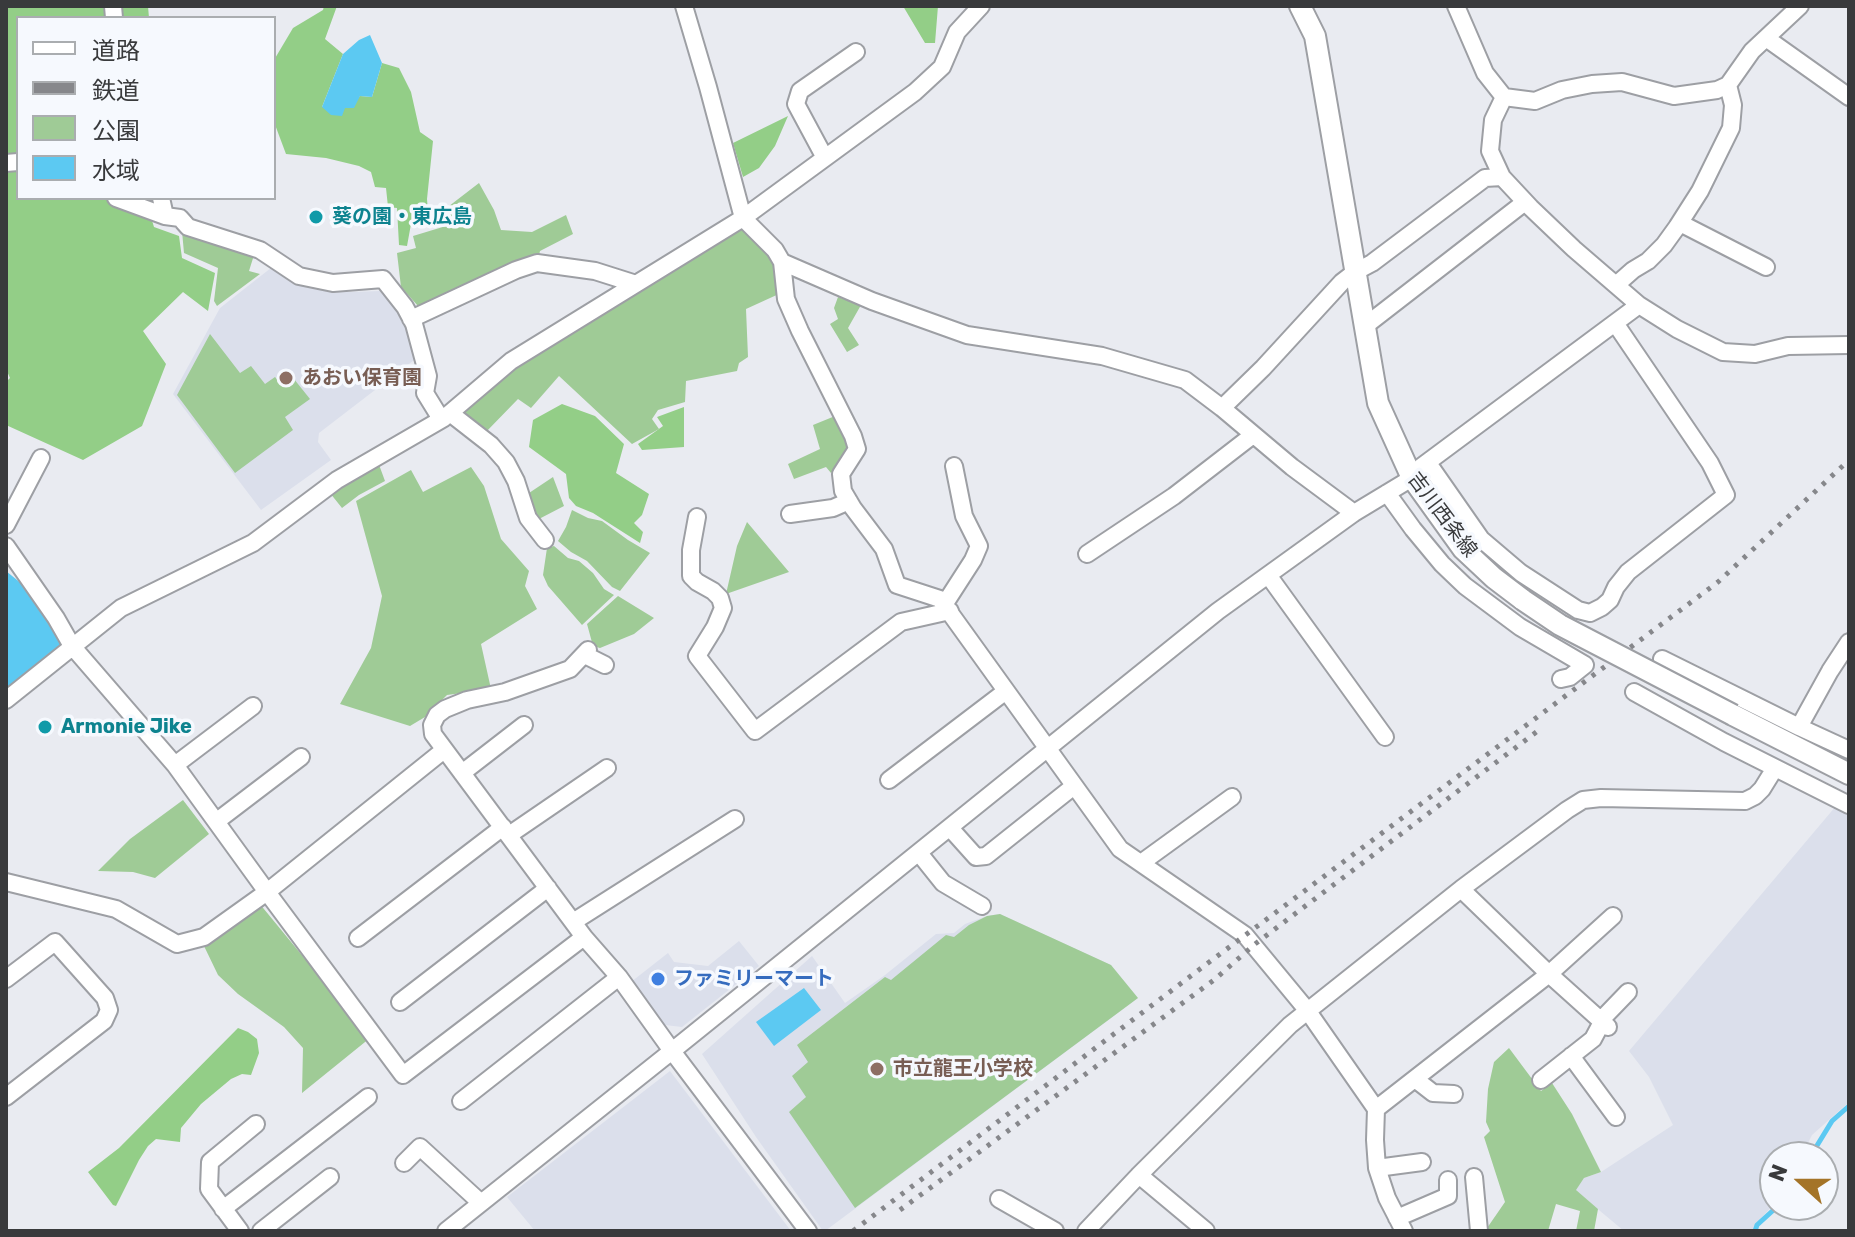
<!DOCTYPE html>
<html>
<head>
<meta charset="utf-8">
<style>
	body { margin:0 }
	#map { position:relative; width:1855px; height:1237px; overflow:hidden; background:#e9ebf1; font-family:Rubik,"Noto Sans JP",sans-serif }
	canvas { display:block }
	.frame { position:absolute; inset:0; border:8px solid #393a3c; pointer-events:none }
	.legend { position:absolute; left:16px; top:16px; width:260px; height:184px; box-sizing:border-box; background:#f6f9fe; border:2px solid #aaadb0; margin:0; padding:10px 14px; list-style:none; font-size:24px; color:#393a3c }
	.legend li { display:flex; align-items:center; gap:16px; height:40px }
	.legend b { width:40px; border:2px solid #aaadb0 }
	.north { position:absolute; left:1759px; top:1141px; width:80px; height:80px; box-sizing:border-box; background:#f6f9fe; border:2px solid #aaadb0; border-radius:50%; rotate:291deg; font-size:22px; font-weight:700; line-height:32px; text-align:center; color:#393a3c }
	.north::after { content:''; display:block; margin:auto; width:28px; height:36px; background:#a47428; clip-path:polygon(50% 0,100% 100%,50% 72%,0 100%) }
</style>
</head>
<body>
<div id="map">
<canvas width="1855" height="1237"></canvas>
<div class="frame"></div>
<ul class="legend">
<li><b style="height:10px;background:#fff"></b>道路</li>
<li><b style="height:10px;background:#86878b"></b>鉄道</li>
<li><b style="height:22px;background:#9fcb96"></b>公園</li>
<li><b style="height:22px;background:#5cc9f2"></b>水域</li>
</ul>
<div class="north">N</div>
</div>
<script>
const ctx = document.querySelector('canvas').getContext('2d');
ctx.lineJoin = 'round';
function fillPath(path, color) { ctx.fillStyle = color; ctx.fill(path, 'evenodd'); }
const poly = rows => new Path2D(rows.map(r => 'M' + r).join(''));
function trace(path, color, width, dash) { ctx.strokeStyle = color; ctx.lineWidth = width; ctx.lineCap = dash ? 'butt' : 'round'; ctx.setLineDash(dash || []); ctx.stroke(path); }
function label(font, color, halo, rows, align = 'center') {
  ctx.font = font + ' Rubik,"Noto Sans JP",sans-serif'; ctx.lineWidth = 7; ctx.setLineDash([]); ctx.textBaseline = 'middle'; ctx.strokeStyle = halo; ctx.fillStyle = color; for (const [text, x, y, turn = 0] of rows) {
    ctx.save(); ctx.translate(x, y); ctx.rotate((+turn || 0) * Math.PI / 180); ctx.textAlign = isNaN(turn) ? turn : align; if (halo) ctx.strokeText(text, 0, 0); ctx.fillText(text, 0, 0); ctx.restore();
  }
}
fillPath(poly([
	[276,264,295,280,306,286,351,292,380,291,409,322,412,349,418,357,319,433,318,442,331,460,261,510,173,394,220,308],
	[1836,806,1849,812,1849,1102,1812,1135,1801,1157,1775,1157,1775,1203,1754,1226,1752,1231,1624,1231,1575,1190,1584,1178,1601,1172,1673,1125,1649,1077,1629,1051],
	[1000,914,1111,965,1138,998,825,1231,823,1231,756,1137,702,1054,812,956,845,1003,885,975,936,934,954,933,965,924,987,916],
	[739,941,759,966,682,1027,665,1025,631,982,668,953,674,962,708,966],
	[670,1071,791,1231,535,1231,507,1197]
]), '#dbdfeb');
fillPath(poly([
	[479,183,494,210,501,230,532,232,566,215,573,234,540,251,539,255,418,306,401,287,397,253,416,248,413,236,446,226,440,213],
	[741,226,777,266,781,293,746,309,748,357,739,363,737,371,686,381,685,402,658,410,652,419,659,429,632,444,559,376,531,408,518,399,485,433,456,413,512,363],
	[182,231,254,255,249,271,260,274,217,306,214,301,218,268,184,253],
	[838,297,861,305,848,328,859,345,847,352,830,324,838,319,834,308],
	[210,334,240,373,251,366,265,384,275,377,283,386,294,379,310,399,285,417,293,430,235,473,177,395],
	[840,414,854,450,831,473,826,467,794,479,788,464,820,449,813,425],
	[378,462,385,481,359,495,342,508,330,493],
	[471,467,484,486,501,539,529,571,525,586,537,609,481,644,491,689,447,695,425,717,410,726,340,704,371,648,382,596,356,501,411,470,423,492],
	[553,477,564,506,537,520,526,495],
	[572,510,588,518,602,521,628,540,650,553,620,591,612,587,587,561,571,552,558,541,566,527],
	[747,522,789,572,726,594,737,546],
	[554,546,568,558,579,561,593,573,604,589,614,595,582,625,548,586,543,575,547,548],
	[618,596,654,618,634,634,600,648,593,646,587,624],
	[183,800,209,834,155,878,133,872,98,871,130,839],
	[259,903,370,1038,302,1093,303,1048,284,1027,238,994,218,975,204,946],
	[1000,914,1111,965,1138,998,855,1208,789,1112,806,1097,792,1076,808,1062,797,1045,885,977,891,980,946,935,954,937,969,925,987,916],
	[1509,1048,1541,1091,1552,1083,1572,1114,1601,1172,1584,1178,1576,1190,1598,1209,1594,1231,1576,1231,1580,1211,1556,1204,1548,1231,1485,1231,1505,1202,1484,1137,1490,1131,1486,1122,1488,1089,1494,1062]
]), '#9fcb96');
fillPath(poly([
	[6,6,148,6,149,18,18,18,18,198,145,198,154,227,179,236,182,258,215,273,208,311,183,292,143,331,166,364,142,426,83,460,6,425,6,382,10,378,6,369],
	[324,6,337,6,325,39,343,54,322,107,345,108,360,96,372,97,382,63,399,68,411,92,420,132,433,141,427,199,429,225,411,224,407,246,399,245,397,208,388,207,386,188,375,187,371,172,359,166,326,158,286,154,274,122,274,60,293,28,323,10],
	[903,6,938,6,935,43,925,43],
	[788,116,775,146,759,168,743,177,733,143],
	[562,404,595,416,624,444,616,473,649,494,642,515,634,523,643,532,640,543,593,513,576,506,569,498,566,474,529,447,533,420],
	[684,407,684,447,642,450,638,444,663,426,657,417],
	[238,1028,248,1032,257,1039,259,1053,251,1075,242,1074,231,1079,201,1104,181,1128,180,1142,156,1139,148,1146,139,1160,116,1206,113,1205,88,1172,119,1148]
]), '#93ce87');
fillPath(poly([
	[370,35,382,63,372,97,360,96,354,108,345,108,342,116,331,115,322,107,343,54,359,40],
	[6,571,22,584,52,626,62,648,6,688],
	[804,988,821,1010,774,1046,756,1022]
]), '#5cc9f2');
trace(poly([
	[1810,1157,1832,1121,1849,1106],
	[1755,1231,1757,1225,1779,1205]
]), '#5cc9f2', 5);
const minor = poly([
	[113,6,114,18],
	[684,6,708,87,743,218,775,250,782,262,872,301,967,335,1102,356,1185,380,1222,408,1292,467,1354,513],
	[1456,6,1485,73,1504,97],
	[1800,6,1752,51,1728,85,1717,90,1674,96,1622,82,1592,84,1562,90,1535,101,1504,97,1493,120,1490,151,1502,177,1531,208,1574,249,1639,305,1677,329,1723,352,1755,354,1788,346,1849,345],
	[1766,38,1849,97],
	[825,158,796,104,800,91,856,52],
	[6,163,18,162],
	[116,198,165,216],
	[161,198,165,216,180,218,188,227,260,250,299,276,333,283,383,279,405,307,414,324,428,376,425,393,441,419],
	[1680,223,1766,267],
	[782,262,786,299,800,331,853,436,857,449,841,474,843,491,853,508,884,549,897,585,940,599,1120,849,1245,935,1307,1010,1376,1109,1375,1140,1377,1168,1387,1198,1404,1231],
	[1616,285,1633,270,1648,261,1664,245,1677,227,1700,191,1731,128,1733,105,1728,85],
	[411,319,516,270,537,263,595,271,636,284],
	[1365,326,1525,202],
	[1222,408,1263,368,1342,282,1355,272,1372,263,1485,178,1502,177],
	[450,413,491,445,506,462,516,481,528,518,545,540],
	[1428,463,1481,539,1521,573,1578,610,1590,613,1602,607,1610,600,1616,587,1628,572,1726,495,1710,463,1615,323],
	[1387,493,1413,529,1442,564,1465,586,1520,627,1585,665,1570,677,1561,679],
	[790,514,833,508,849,501],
	[697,517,691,550,691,576,697,582,713,591,720,598,723,608,715,627,697,656,755,731,901,622,950,611],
	[6,525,41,458],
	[6,546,56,618,72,646,175,765,267,892,403,1075,584,937],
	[1087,554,1174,496,1253,435],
	[1268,575,1385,737],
	[944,605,973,560,979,546,964,516,954,466],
	[1849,642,1830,671,1799,727,1849,750],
	[585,655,605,665],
	[1662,659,1799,727],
	[1634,692,1724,742,1849,805],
	[6,700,121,608,253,543,337,480,444,418,511,361,743,218,915,92,942,67,957,32,981,6],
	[175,765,253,706],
	[462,773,524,725],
	[889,780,1006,691],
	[217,821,301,757],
	[950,828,976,857,986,856,1074,786],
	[509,835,607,768],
	[919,853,943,883,982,906],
	[1141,863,1232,797],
	[6,882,116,909,177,944,204,937,267,892,444,750],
	[1461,889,1549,974,1608,1027],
	[573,922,735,819],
	[358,938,503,827],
	[6,979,55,942,105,998,109,1010,104,1021,6,1097],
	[400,1002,548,888],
	[1601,1020,1628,992],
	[1571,1056,1616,1117],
	[1415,1079,1433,1093,1454,1094],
	[1541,1080,1593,1039,1602,1022],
	[461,1101,619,977],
	[1376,1109,1549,974,1613,916],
	[404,1163,420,1147,481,1203],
	[1377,1168,1422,1162],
	[1139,1175,1206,1231],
	[1474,1177,1479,1231],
	[999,1199,1055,1231],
	[223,1209,368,1097],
	[1397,1218,1448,1196,1448,1180],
	[240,1231,209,1189,210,1162,256,1124],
	[261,1231,330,1177],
	[446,1231,672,1051,619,977,584,937,433,734,432,725,437,715,445,709,467,700,505,692,570,669,588,650],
	[808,1231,672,1051,1218,611,1354,513,1412,478,1421,467,1639,305],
	[1086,1231,1139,1175,1290,1025,1461,889,1567,810,1583,800,1601,798,1745,801,1755,796,1762,789,1775,768]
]);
const major = poly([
	[1300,6,1315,36,1378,403,1412,478,1463,549,1494,578,1523,600],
	[1733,715,1849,774]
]);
trace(minor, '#9d9fa4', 20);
trace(major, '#9d9fa4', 24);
trace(minor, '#fff', 16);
trace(major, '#fff', 20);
trace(poly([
	[900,1210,1214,980,1255,944,1539,730],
	[853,1231,1204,966,1718,582,1849,460]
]), '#86878b', 5, [4, 8]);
const majorBridge = poly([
	[1523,600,1560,625,1733,715]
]);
trace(majorBridge, '#9d9fa4', 24, []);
trace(majorBridge, '#fff', 20);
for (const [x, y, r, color] of [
	[316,217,8,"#0f9aa8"],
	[286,378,8,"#8d6e63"],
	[45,727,8,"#0f9aa8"],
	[658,979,8,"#3f7fe0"],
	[877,1069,8,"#8d6e63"]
]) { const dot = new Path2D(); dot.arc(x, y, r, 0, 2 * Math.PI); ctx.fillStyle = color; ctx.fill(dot); trace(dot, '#f6f9fe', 3); }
label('bold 20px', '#0d838f', '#f6f9fe', [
	["葵の園・東広島",332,217],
	["Armonie Jike",61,727]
], 'left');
label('bold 20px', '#785e54', '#f6f9fe', [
	["あおい保育園",302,378],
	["市立龍王小学校",893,1069]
], 'left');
label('20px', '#393a3c', '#f6f9fe', [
	["吉川西条線",1442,515,53]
]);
label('bold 20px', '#366cbe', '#f6f9fe', [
	["ファミリーマート",674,979]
], 'left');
</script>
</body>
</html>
